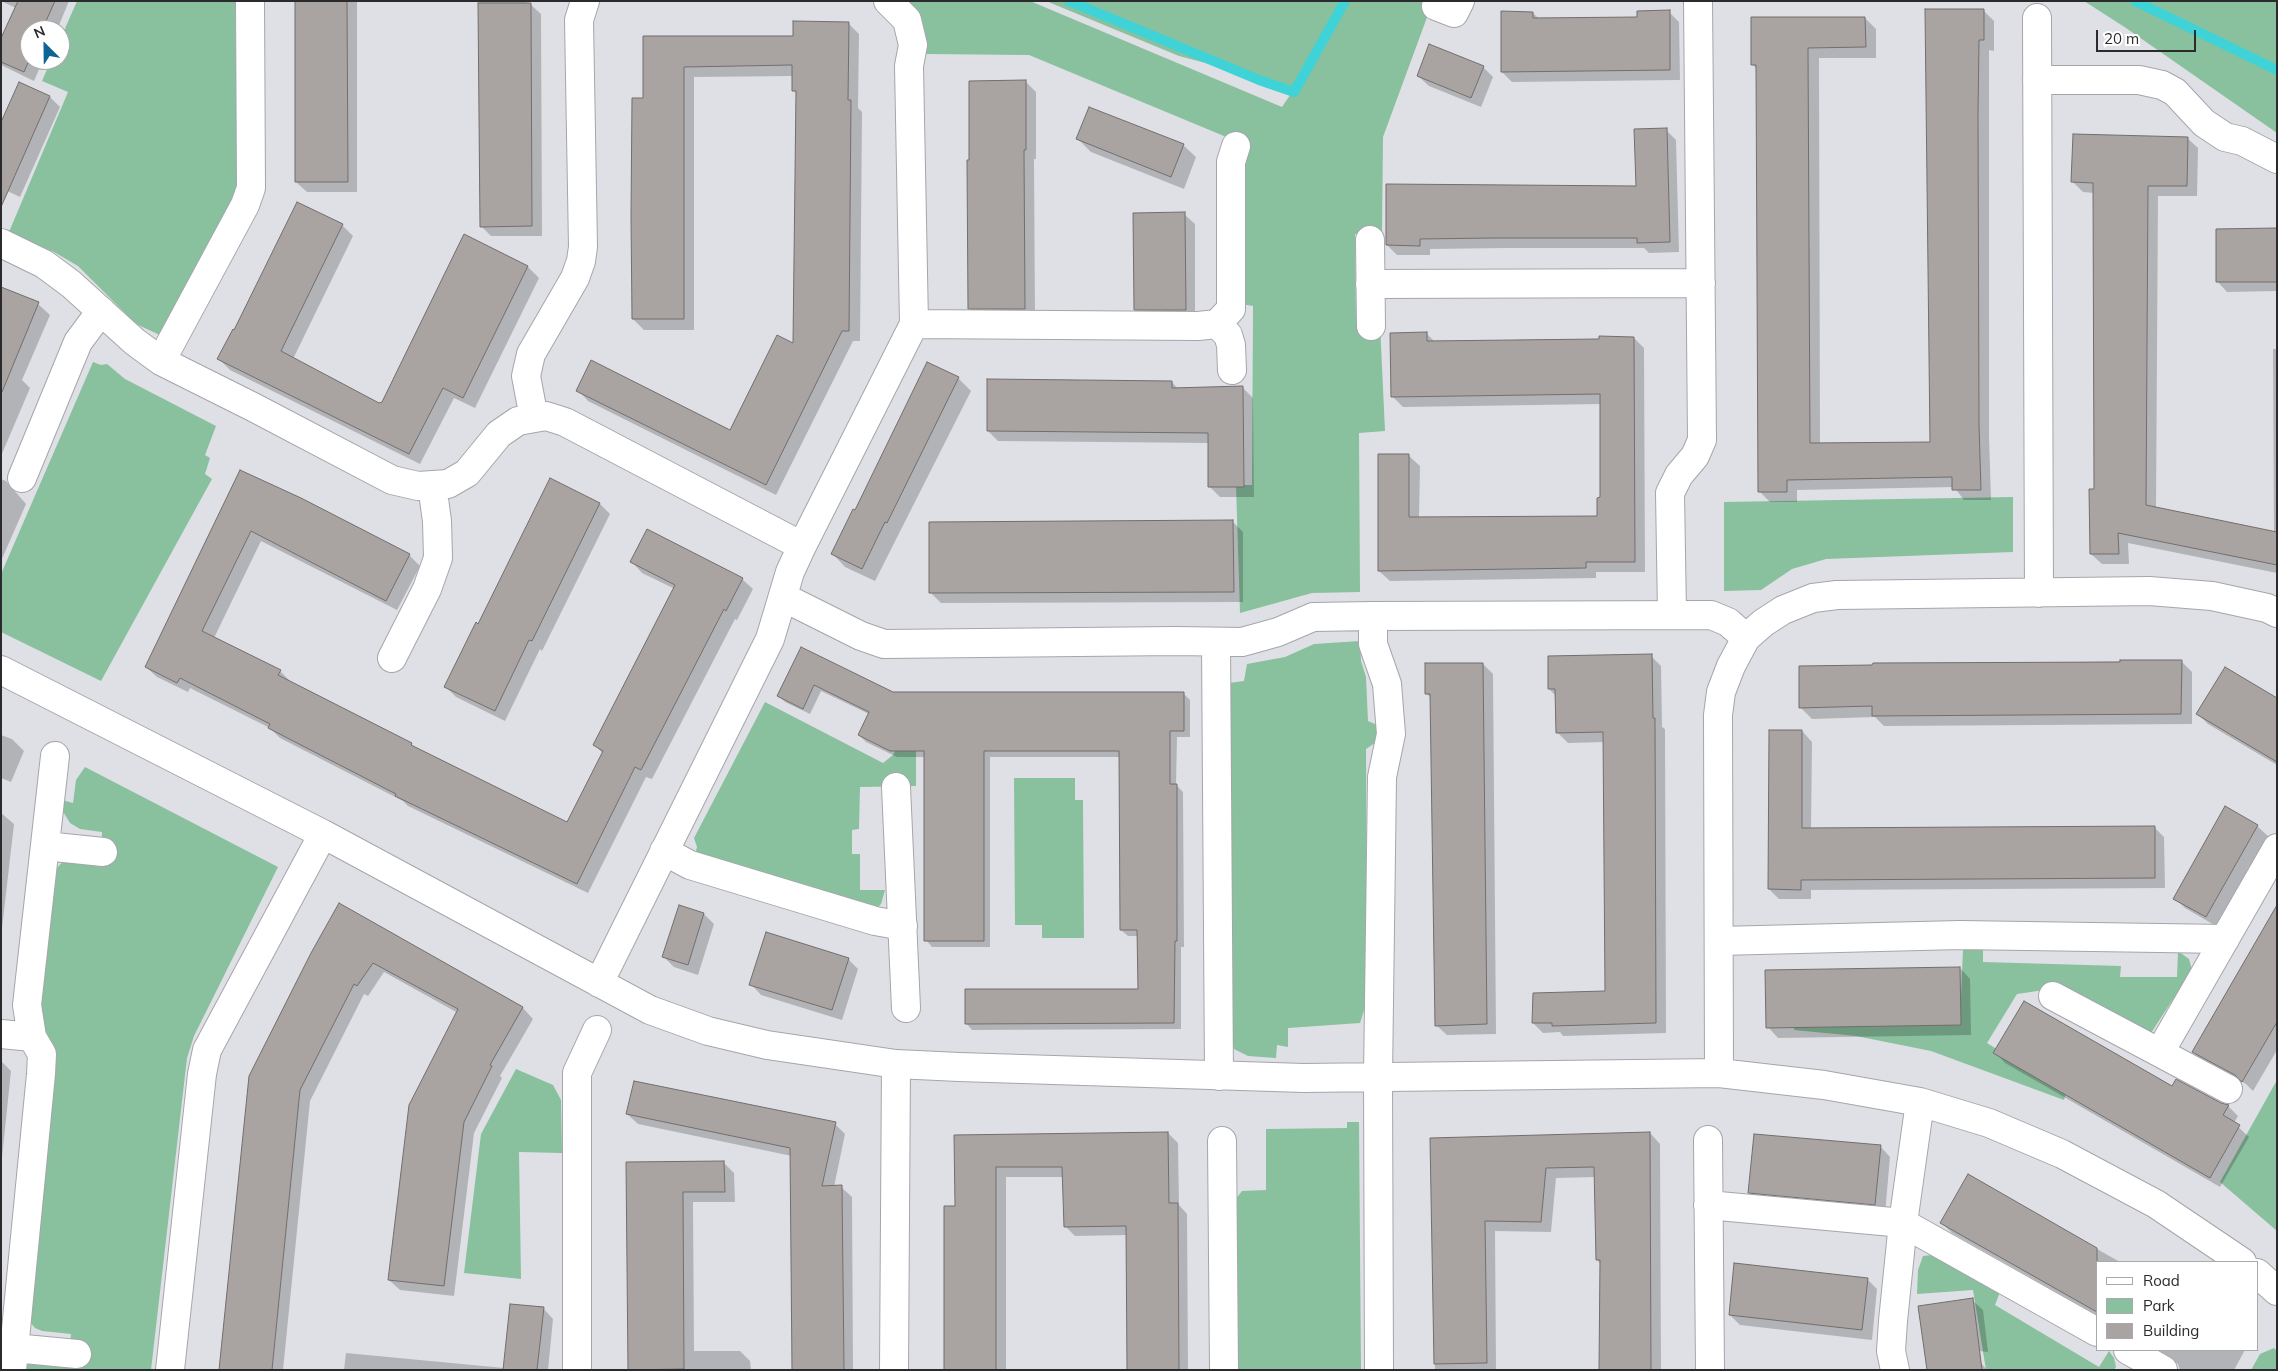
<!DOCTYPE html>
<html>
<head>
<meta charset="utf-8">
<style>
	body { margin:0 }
	#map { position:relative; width:2278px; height:1371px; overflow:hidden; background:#dfe0e5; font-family:Mulish,sans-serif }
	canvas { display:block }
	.frame { position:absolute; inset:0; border:2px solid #2b2b2d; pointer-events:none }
	.legend { position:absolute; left:2096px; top:1261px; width:162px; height:90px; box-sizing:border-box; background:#fff; border:1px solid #aaaaab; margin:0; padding:6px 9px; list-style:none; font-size:15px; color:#2b2b2d }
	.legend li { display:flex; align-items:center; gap:10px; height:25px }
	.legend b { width:25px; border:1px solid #aaaaab }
	.north { position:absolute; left:20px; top:20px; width:50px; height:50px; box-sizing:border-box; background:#fff; border:1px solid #aaaaab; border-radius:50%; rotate:337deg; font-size:14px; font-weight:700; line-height:20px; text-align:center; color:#2b2b2d }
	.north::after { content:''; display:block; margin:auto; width:18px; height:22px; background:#0d6495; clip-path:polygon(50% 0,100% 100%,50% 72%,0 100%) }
	.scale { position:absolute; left:2096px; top:30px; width:100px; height:22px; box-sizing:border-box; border:2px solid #2b2b2d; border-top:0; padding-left:6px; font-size:15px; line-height:18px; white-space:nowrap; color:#2b2b2d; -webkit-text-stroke:4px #fff; paint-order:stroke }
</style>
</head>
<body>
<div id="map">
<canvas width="2278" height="1371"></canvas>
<div class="frame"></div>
<ul class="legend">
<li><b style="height:6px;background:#fff"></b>Road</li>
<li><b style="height:14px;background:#89c09e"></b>Park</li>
<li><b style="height:14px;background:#a9a3a2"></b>Building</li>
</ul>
<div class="north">N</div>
<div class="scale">20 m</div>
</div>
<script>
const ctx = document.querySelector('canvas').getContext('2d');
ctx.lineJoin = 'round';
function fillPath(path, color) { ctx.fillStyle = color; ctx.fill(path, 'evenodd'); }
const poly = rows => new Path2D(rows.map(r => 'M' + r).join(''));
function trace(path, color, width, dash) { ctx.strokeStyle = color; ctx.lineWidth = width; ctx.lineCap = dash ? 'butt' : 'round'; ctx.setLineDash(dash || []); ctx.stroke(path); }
fillPath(poly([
	[77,1,235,1,238,185,233,203,162,336,136,324,78,266,54,252,9,232,68,92,42,81,51,60,60,60,60,40],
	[907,1,1030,1,1282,107,1292,92,1263,78,1179,56,1046,1,1433,1,1383,137,1382,234,1355,234,1356,323,1380,324,1385,431,1359,433,1360,592,1312,593,1240,613,1236,485,1252,485,1253,306,1241,304,1242,166,1248,146,1029,55,925,54,922,22],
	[2084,1,2277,1,2277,133,2126,28],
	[93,362,101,365,107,364,125,379,216,426,205,455,210,458,205,474,212,479,101,681,1,632,1,574],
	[2013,497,2013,552,1826,559,1792,569,1761,590,1724,591,1724,502],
	[1360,641,1361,661,1366,677,1368,721,1382,727,1381,739,1366,749,1367,1001,1360,1023,1288,1028,1288,1047,1277,1045,1276,1058,1248,1056,1234,1049,1229,1034,1229,683,1244,681,1247,664,1285,657,1314,644],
	[765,702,883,763,893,755,916,711,916,786,860,787,859,829,852,830,852,854,860,854,860,890,885,890,881,904,876,909,695,855,697,847,694,838],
	[85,767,278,867,194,1036,187,1058,151,1370,24,1370,29,1363,68,1364,71,1334,42,1331,35,1328,29,1321,29,1310,56,1056,40,1016,57,868,65,859,101,857,102,832,80,829,70,823,62,810,62,800,73,803,76,780],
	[1014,778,1075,778,1075,800,1083,800,1084,938,1042,938,1042,925,1015,925],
	[1963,949,1983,950,1983,962,2121,966,2120,977,2177,977,2178,951,2189,959,2192,970,2151,1033,2051,989,2017,994,1987,1043,2066,1093,2064,1100,1931,1051,1856,1036,1794,1030,1795,1024,1960,1022],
	[516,1069,553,1085,561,1100,562,1153,519,1152,521,1279,464,1273,481,1134],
	[2277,1080,2277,1231,2220,1182],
	[1347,1122,1359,1122,1361,1370,1237,1370,1235,1200,1242,1191,1266,1190,1266,1129,1347,1128],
	[1932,1255,2000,1292,1995,1305,2099,1367,2109,1351,2114,1358,2116,1367,2114,1370,1986,1370,1973,1290,1917,1294,1918,1270,1923,1256],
	[2274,1348,2277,1351,2277,1370,2251,1370,2260,1354]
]), '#89c09e');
fillPath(poly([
	[1,1,69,1,57,30,30,30,30,60,43,60,34,81,1,65,1,41,16,8],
	[296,1,357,1,357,192,307,192,296,182],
	[479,1,527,1,527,4,530,4,541,14,542,236,491,236,481,226],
	[1983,10,1994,21,1994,51,1989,50,1989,436,1991,500,1964,500,1954,487,1797,490,1797,502,1770,502,1760,492,1758,70,1753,65,1865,18,1876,29,1876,58,1819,58,1820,444,1931,443,1927,11],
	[1669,12,1679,22,1680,80,1512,82,1502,72,1533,13,1539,19,1638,18],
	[848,23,859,34,858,108,862,112,860,341,853,341,776,495,588,401,578,390,730,431,794,345,797,94,793,90,793,76,694,77,694,330,644,330,633,319,644,99,644,38,794,37],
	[1483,67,1493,77,1481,107,1429,86,1418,76],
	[1026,82,1036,92,1036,159,1034,159,1035,319,980,318,969,308,970,161],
	[19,84,50,97,60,107,20,197,1,188],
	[1666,130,1676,140,1679,252,1649,253,1644,248,1505,248,1430,249,1430,255,1397,255,1387,245,1637,187],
	[2187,138,2198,148,2197,196,2158,196,2156,509,2274,533,2273,349,2277,349,2277,573,2128,543,2129,564,2102,564,2091,554,2095,490,2094,193,2083,192,2073,182],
	[1078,139,1183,145,1196,157,1184,189,1091,152],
	[1184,214,1195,224,1195,320,1145,320,1135,309],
	[342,225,353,236,293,359,379,404,382,403,464,236,528,267,539,278,475,408,454,398,420,464,230,370,219,359,235,331],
	[2277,230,2277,291,2227,292,2217,281],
	[1,289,38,304,50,315,22,380,30,388,1,456],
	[1426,333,1436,343,1601,340,1634,338,1644,348,1645,572,1596,572,1596,578,1390,581,1379,571,1409,456,1420,466,1419,518,1598,517,1601,499,1601,404,1403,407,1392,396],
	[958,378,971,391,875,581,845,567,833,554],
	[1172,382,1178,389,1243,388,1253,398,1254,497,1220,497,1210,487,1209,443,998,441,988,431],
	[240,471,409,555,420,566,397,610,261,541,214,638,280,671,291,682,411,744,416,749,568,824,603,754,595,745,675,589,642,573,632,562,742,579,753,589,737,620,735,619,652,779,646,777,588,893,408,806,403,801,280,738,270,728,190,688,188,692,157,677,146,667],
	[1,479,6,481,26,504,1,561],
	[600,504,610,514,542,651,540,649,505,721,456,697,446,687,479,625],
	[1232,521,1243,532,1243,602,941,603,930,592],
	[801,649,893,693,1183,693,1190,700,1190,737,1177,737,1176,785,1183,792,1184,947,1181,947,1181,1029,972,1030,966,1023,1139,990,1139,936,1128,936,1121,930,1121,757,990,757,990,947,932,947,926,940,926,757,897,757,866,742,859,735,869,714,821,691,810,714,785,702,778,695],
	[1651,656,1661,666,1662,727,1665,729,1666,1033,1563,1036,1560,1032,1543,1033,1533,1023,1606,993,1605,742,1568,743,1558,733,1556,696,1549,689],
	[2181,661,2192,672,2192,724,1884,726,1875,717,1812,719,1801,708,1874,666,1874,664],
	[1483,664,1493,674,1496,1034,1447,1035,1436,1025,1432,699,1426,693],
	[2277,700,2277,765,2208,724,2198,714],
	[1802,731,1812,742,1811,829,2154,827,2164,837,2165,888,1811,890,1811,899,1779,899,1769,889],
	[1,735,12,739,24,751,11,782,1,778],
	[2226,808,2257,826,2268,836,2216,926,2185,908,2175,898],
	[1,813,14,824,1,937],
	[339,905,523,1008,533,1019,500,1076,502,1078,474,1133,454,1296,400,1290,389,1280,458,1013,384,972,368,996,364,994,310,1101,283,1370,220,1370],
	[680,907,704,914,714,924,698,975,674,967,664,957],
	[2277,908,2277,1050,2253,1091,2246,1084,2203,1062,2193,1052],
	[848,959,858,969,842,1020,761,995,751,984],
	[1960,968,1970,979,1971,1035,1778,1038,1768,1027],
	[1995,1052,2172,1088,2228,1106,2238,1116,2234,1123,2249,1137,2220,1187,2005,1063],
	[1,1061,11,1071,1,1167],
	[627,1114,835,1124,845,1134,834,1187,841,1187,852,1197,853,1370,793,1370,792,1156,638,1124],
	[1168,1133,1178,1143,1179,1205,1187,1214,1188,1370,1128,1370,1127,1235,1075,1236,1065,1226,1063,1177,1006,1177,1006,1370,946,1370,956,1207,955,1136],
	[1650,1133,1660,1144,1661,1370,1600,1370,1601,1264,1597,1260,1596,1177,1556,1178,1551,1232,1495,1231,1496,1370,1435,1370,1432,1139],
	[1880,1146,1890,1157,1885,1214,1760,1203,1750,1193],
	[724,1163,734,1173,735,1202,693,1202,694,1351,740,1351,750,1361,751,1370,630,1370,628,1164],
	[1968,1176,2120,1262,2097,1262,2097,1315,1952,1233,1942,1223],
	[1867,1279,1877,1289,1872,1340,1740,1325,1730,1315],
	[1972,1300,1983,1310,1988,1352,1934,1346],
	[543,1308,553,1319,548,1370,344,1370,346,1353,504,1368],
	[2157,1350,2245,1350,2234,1370,2180,1370,2178,1364],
	[1981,1363,1987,1370,1941,1370]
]), '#0003');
trace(poly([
	[1069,1,1259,80,1294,92,1345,1],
	[2135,1,2277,70]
]), '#3fd3d8', 10);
const building = poly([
	[18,1,55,1,42,30,30,30,30,58,24,72,1,62,1,38,18,1],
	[295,1,347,1,348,182,295,182,295,1],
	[478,3,531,3,532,226,480,227,478,3],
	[1925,9,1984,9,1984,40,1979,40,1978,115,1979,425,1981,490,1952,490,1952,477,1787,480,1787,492,1758,492,1756,65,1751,65,1751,17,1865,17,1866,47,1808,48,1810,443,1930,442,1925,9],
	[1670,10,1670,70,1501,72,1501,11,1533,12,1533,18,1637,17,1637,11,1670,10],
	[793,21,849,22,848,100,851,100,849,331,842,331,766,485,576,391,591,360,730,430,777,335,793,343,796,91,792,91,792,65,684,67,684,319,632,319,631,216,632,98,643,98,643,36,793,36,793,21],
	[1429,44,1484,66,1471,98,1417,76,1429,44],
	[1026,80,1026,150,1024,150,1025,309,968,309,967,160,969,160,969,81,1026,80],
	[19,82,50,96,1,207,1,122,19,82],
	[1089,107,1184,144,1171,177,1076,139,1089,107],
	[1667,128,1670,242,1637,243,1637,238,1494,238,1420,239,1420,246,1386,245,1386,184,1636,186,1634,129,1667,128],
	[2073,134,2188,137,2187,186,2148,186,2146,505,2277,532,2277,565,2118,533,2119,554,2090,554,2089,489,2094,489,2093,183,2071,182,2073,134],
	[297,202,343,224,281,351,379,403,382,402,464,234,528,266,463,398,443,388,409,454,217,359,233,329,234,330,297,202],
	[1185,212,1186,310,1134,310,1133,213,1185,212],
	[2277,228,2277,282,2216,282,2216,229,2277,228],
	[1,287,39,302,2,392,1,392,1,287],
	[1427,332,1427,341,1599,339,1599,336,1634,337,1635,562,1586,562,1586,568,1378,571,1378,454,1409,454,1409,517,1597,516,1597,498,1600,497,1600,394,1391,397,1390,333,1427,332],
	[927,362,959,377,887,523,885,522,862,569,831,554,853,509,855,510,927,362],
	[987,379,1172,381,1172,388,1243,386,1244,487,1208,487,1208,433,987,431,987,379],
	[240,470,301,498,410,554,386,601,251,531,202,631,281,670,278,675,412,743,411,745,567,822,603,751,593,745,675,585,630,562,647,529,743,578,726,611,724,609,641,770,635,767,577,884,395,796,396,794,268,728,270,724,180,678,177,683,145,667,240,470],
	[550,478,600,503,532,641,529,640,495,711,444,687,476,622,478,624,550,478],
	[1233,520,1234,592,929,593,929,522,1233,520],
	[801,647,893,692,1184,692,1184,731,1170,731,1170,784,1177,784,1177,941,1175,941,1174,1023,965,1024,965,989,1138,989,1137,930,1120,930,1119,751,984,751,984,941,924,941,924,751,890,751,858,735,869,712,814,685,803,709,777,696,801,647],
	[1652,654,1653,718,1655,718,1656,1023,1552,1026,1552,1023,1532,1023,1533,993,1605,991,1603,732,1556,733,1555,689,1548,689,1548,656,1652,654],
	[2120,660,2182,660,2181,714,1872,716,1872,706,1799,708,1799,666,1872,665,1873,663,2120,662,2120,660],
	[1425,663,1483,663,1487,1024,1435,1026,1430,694,1425,694,1425,663],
	[2225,667,2277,698,2277,762,2196,714,2225,667],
	[1769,730,1802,730,1802,828,2155,826,2155,878,1801,880,1801,890,1768,889,1769,730],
	[2225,806,2258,825,2206,917,2173,899,2225,806],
	[339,903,523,1007,490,1065,492,1066,464,1122,444,1286,388,1280,409,1105,458,1009,373,963,357,986,354,984,300,1090,272,1370,219,1370,249,1076,311,953,339,903],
	[679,905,704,913,688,965,662,957,679,905],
	[2277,905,2277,1022,2242,1082,2235,1075,2192,1052,2277,905],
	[766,932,849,958,832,1010,749,985,766,932],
	[1960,967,1961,1025,1766,1028,1765,970,1960,967],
	[2024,1001,2172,1086,2176,1079,2221,1103,2229,1105,2223,1115,2240,1125,2210,1178,1993,1053,2024,1001],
	[634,1081,836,1122,822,1186,842,1185,844,1370,792,1370,790,1148,626,1114,634,1081],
	[1168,1132,1169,1203,1178,1203,1179,1370,1127,1370,1126,1226,1064,1227,1062,1167,996,1167,996,1370,944,1370,944,1206,955,1206,954,1135,1168,1132],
	[1650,1132,1651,1370,1599,1370,1600,1260,1596,1260,1594,1167,1546,1168,1541,1222,1485,1221,1487,1363,1434,1364,1430,1138,1650,1132],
	[1754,1134,1881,1145,1875,1205,1748,1193,1754,1134],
	[724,1161,725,1192,683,1192,684,1369,628,1370,626,1162,724,1161],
	[1968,1174,2097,1248,2097,1312,1940,1223,1968,1174],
	[1734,1263,1868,1278,1862,1330,1729,1315,1734,1263],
	[1973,1298,1982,1370,1927,1370,1918,1306,1973,1298],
	[510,1304,544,1307,537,1370,503,1370,510,1304]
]);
fillPath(building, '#a9a3a2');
trace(building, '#736d6d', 1);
const minor = poly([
	[1436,6,1454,13,1460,1],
	[2037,18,2039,593],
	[2037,80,2139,80,2162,85,2175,92,2204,123,2225,137,2242,141,2277,159],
	[1370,240,1371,326],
	[1,243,44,264,71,284,135,342,161,361,253,407,392,480,418,486,448,484,467,473,499,434,518,421,546,416,565,422,802,546],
	[1370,284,1701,283],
	[914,324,1198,326,1217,324,1231,309,1231,162,1236,146],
	[1217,324,1228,335,1231,345,1232,370],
	[161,361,245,205,251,188,250,1],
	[534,418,526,376,531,354,575,278,581,261,583,247,579,20,585,1],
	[22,478,78,342,101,311],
	[783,597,861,636,884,644,1176,641,1242,642,1278,632,1313,617,1373,616,1711,615,1728,622,1746,638],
	[1672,614,1670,493,1679,475,1695,456,1702,440,1698,1],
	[1373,616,1373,644,1387,684,1391,734,1382,777,1378,1077,1379,1370],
	[1216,642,1219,1076],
	[392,658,427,589,438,558,437,521,432,485],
	[1,670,323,834,650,1010,708,1031,767,1045,896,1064,959,1067,1304,1078,1719,1073,1824,1085,1920,1102,1989,1123,2062,1154,2156,1204,2242,1262],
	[896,787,906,1008],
	[45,846,103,852],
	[664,851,690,865,875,921,903,926],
	[1719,941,1960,935,2225,939],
	[599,983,770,639,790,572,802,546,914,324,909,66,913,45,907,20,888,1],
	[2053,996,2228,1089],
	[1,1034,32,1037],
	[2160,1052,2277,848],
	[1719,1073,1718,715,1721,692,1731,666,1746,638,1763,623,1783,610,1813,598,1837,595,2149,591,2212,596,2267,608,2277,613],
	[1708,1140,1710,1370],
	[1222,1141,1224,1370],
	[1708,1205,1903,1223,2097,1332],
	[2257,1273,2277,1291],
	[14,1348,77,1354],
	[2128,1350,2163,1370],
	[12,1370,41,1074,42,1054,32,1037,27,1005,55,756],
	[170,1370,202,1074,207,1050,323,834],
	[577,1370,577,1073,597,1030],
	[894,1370,896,1064],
	[1895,1370,1891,1351,1893,1321,1903,1223,1920,1102]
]);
trace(minor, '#a5a6ab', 30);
trace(minor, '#fff', 28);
</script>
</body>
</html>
